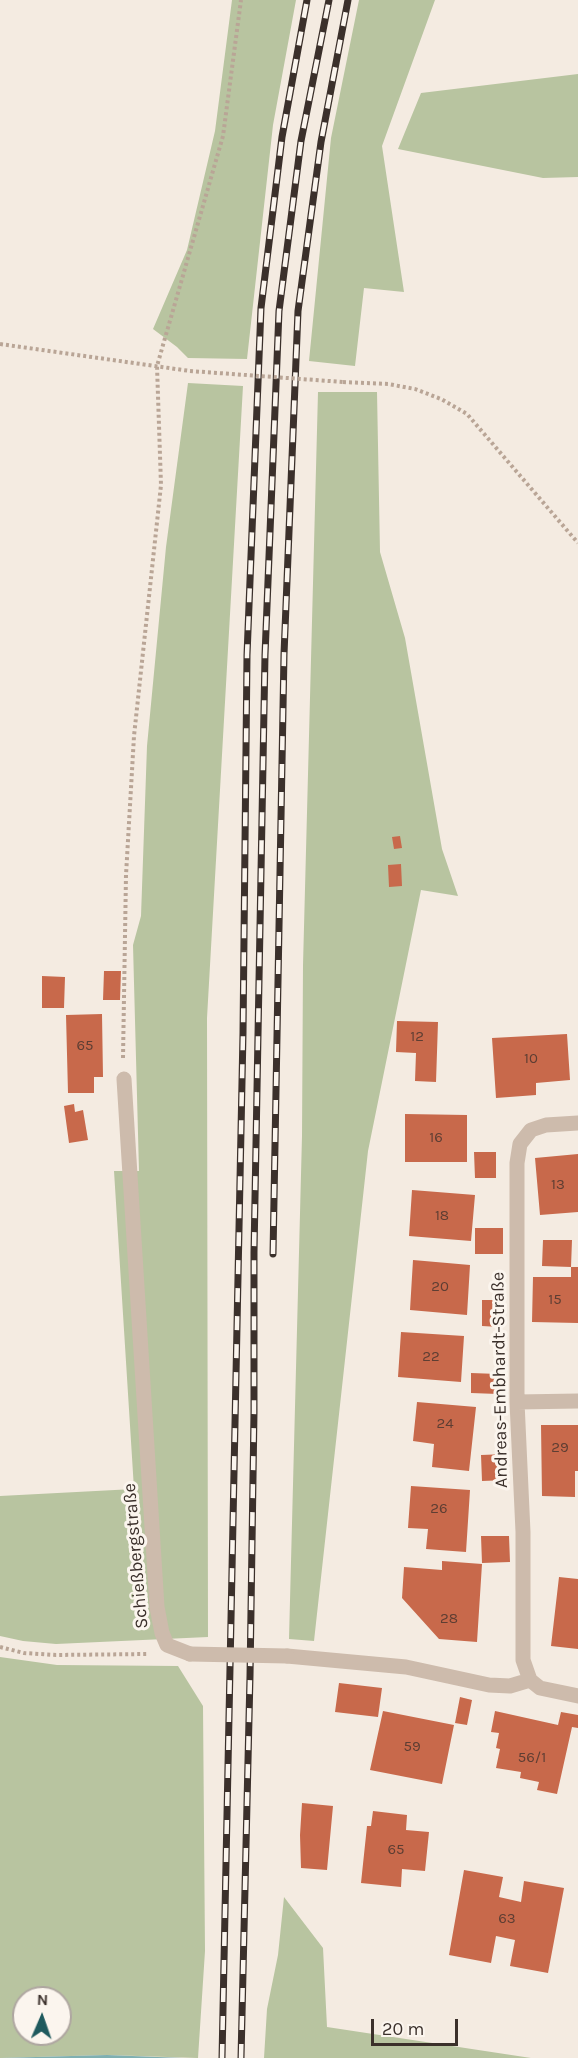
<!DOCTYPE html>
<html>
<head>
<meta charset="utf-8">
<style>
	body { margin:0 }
	#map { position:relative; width:578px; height:2058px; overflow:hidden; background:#f4ebe1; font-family:Karla,sans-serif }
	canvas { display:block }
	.north { position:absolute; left:12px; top:1986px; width:60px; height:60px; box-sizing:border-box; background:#fbf5ee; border:2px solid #aea6a0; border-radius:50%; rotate:2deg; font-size:16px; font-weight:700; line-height:24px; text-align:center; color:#3b302b }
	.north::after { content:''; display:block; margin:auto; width:21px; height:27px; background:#1f5a5e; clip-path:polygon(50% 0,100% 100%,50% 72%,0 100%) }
	.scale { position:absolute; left:371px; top:2019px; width:87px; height:27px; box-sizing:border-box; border:3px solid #3b302b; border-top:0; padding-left:8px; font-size:18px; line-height:21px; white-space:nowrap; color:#3b302b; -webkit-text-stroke:4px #fbf5ee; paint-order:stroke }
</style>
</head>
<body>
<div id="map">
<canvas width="578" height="2058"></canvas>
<div class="north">N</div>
<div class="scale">20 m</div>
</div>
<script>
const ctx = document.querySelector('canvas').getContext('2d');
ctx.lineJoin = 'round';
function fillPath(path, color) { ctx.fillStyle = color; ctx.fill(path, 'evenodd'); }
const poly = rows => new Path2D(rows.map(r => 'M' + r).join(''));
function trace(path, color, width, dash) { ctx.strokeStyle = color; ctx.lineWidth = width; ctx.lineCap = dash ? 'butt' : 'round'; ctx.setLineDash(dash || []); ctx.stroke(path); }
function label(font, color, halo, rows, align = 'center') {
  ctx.font = font + ' Karla,sans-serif'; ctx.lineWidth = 6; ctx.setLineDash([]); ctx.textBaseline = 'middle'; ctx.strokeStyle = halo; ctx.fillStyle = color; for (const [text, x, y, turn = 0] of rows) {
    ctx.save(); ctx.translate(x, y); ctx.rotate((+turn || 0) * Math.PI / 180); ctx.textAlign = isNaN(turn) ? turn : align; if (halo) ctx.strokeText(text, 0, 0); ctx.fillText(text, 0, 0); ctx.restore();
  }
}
fillPath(poly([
	[232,0,296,0,273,125,247,359,188,358,177,347,153,329,187,250,215,131],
	[359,0,435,0,382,146,404,292,364,288,355,366,309,361,331,138],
	[578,74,578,177,543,178,398,149,421,93],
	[188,383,243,386,207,1018,208,1637,56,1644,23,1641,0,1636,0,1496,134,1489,114,1171,139,1171,133,945,141,916,147,746,166,547],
	[318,392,377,392,380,552,405,638,442,849,458,896,421,890,368,1151,314,1641,289,1639,302,1136,303,965],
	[0,1657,57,1665,178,1666,203,1706,205,1951,198,2058,107,2055,0,2058],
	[24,1998,60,1998,60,2034,24,2034],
	[284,1897,323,1948,327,2027,531,2058,264,2058,267,2009,278,1955]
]), '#b8c4a0');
fillPath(poly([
	[107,2055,183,2058,0,2058]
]), '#7fb0b2');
fillPath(poly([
	[400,836,402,848,394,849,392,837],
	[401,864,402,886,389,887,388,865],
	[104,971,121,971,120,1000,103,1000],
	[42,976,65,977,64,1008,42,1008],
	[102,1014,103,1077,94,1077,94,1093,68,1093,66,1015],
	[397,1021,438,1022,436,1082,415,1081,416,1053,396,1052],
	[567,1034,570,1080,536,1083,536,1095,496,1098,492,1038],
	[74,1104,75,1112,83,1110,88,1140,69,1143,64,1106],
	[405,1114,467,1115,467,1162,405,1162],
	[474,1152,496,1152,496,1178,475,1178],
	[578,1154,578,1212,540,1215,535,1158],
	[412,1190,475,1195,471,1241,409,1236],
	[475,1228,503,1228,503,1254,475,1254],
	[543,1240,572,1240,571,1267,542,1266],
	[413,1260,470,1265,467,1315,410,1310],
	[571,1267,578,1267,578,1323,532,1322,533,1277,571,1277],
	[482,1300,500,1300,499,1327,482,1326],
	[401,1332,464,1336,461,1382,398,1377],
	[471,1373,498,1374,498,1394,471,1393],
	[417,1402,476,1407,469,1471,432,1467,434,1444,413,1441],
	[541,1425,578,1425,578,1471,575,1471,575,1497,542,1496],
	[507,1454,507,1480,482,1481,481,1455],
	[411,1486,470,1490,466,1552,426,1549,428,1529,408,1528],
	[481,1536,509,1536,510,1562,482,1563],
	[442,1561,482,1564,477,1642,439,1639,402,1598,404,1567,442,1570],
	[559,1577,578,1579,578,1649,551,1646],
	[339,1683,382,1688,378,1717,335,1712],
	[460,1697,472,1700,467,1725,455,1723],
	[383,1711,454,1725,442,1784,370,1770],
	[495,1711,558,1725,561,1712,578,1715,578,1728,572,1727,557,1794,537,1790,539,1782,520,1778,521,1772,496,1768,500,1749,496,1748,499,1733,491,1732],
	[302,1803,333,1806,327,1870,301,1868,300,1835],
	[373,1811,407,1815,406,1830,429,1832,425,1871,402,1869,401,1887,361,1883,367,1826,371,1826],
	[464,1870,503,1877,499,1897,521,1902,524,1881,564,1888,548,1973,510,1966,515,1940,496,1936,491,1963,449,1955]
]), '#c8694b');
trace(poly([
	[0,344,190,371],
	[343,382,388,384,415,389,441,399,467,414,578,543],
	[123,1058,126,875,134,736,161,485,157,366,223,136,241,0],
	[0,1647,24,1653,56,1655,148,1654]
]), '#b9a596', 4, [3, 3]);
trace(poly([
	[124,1079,157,1607,162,1633,167,1645,190,1654]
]), '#cdbbac', 15);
trace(poly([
	[517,1402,578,1401],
	[287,1656,406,1667,489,1685,510,1686,530,1680,540,1688,578,1696],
	[530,1680,523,1660,523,1532,517,1402,517,1163,520,1144,531,1130,546,1125,578,1123]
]), '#cdbbac', 15);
const rail = poly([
	[273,1254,284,654,298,311,321,142,348,0],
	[222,2058,243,1033,247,655,261,308,282,137,307,0],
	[241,2058,250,1676,254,1412,254,1252,265,655,279,311,301,141,329,0]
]);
trace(rail, '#3b302b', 7);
trace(rail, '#fbf5ee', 4.5, [14]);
trace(poly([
	[190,371,343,382]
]), '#b9a596', 4, [3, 3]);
trace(poly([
	[190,1654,287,1656]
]), '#cdbbac', 15);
label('15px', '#5e3e33', null, [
	["12",417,1037],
	["65",85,1046],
	["10",531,1059],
	["16",436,1138],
	["13",558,1185],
	["18",442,1216],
	["20",440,1287],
	["15",555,1300],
	["22",431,1357],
	["24",445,1424],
	["29",560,1448],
	["26",439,1509],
	["28",449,1619],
	["59",412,1747],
	["56/1",532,1758],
	["65",396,1850],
	["63",507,1919]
]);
label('18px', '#3b302b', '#fbf5ee', [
	["Andreas-Embhardt-Straße",500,1380,-91],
	["Schießbergstraße",136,1556,-95]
]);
</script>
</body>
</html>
